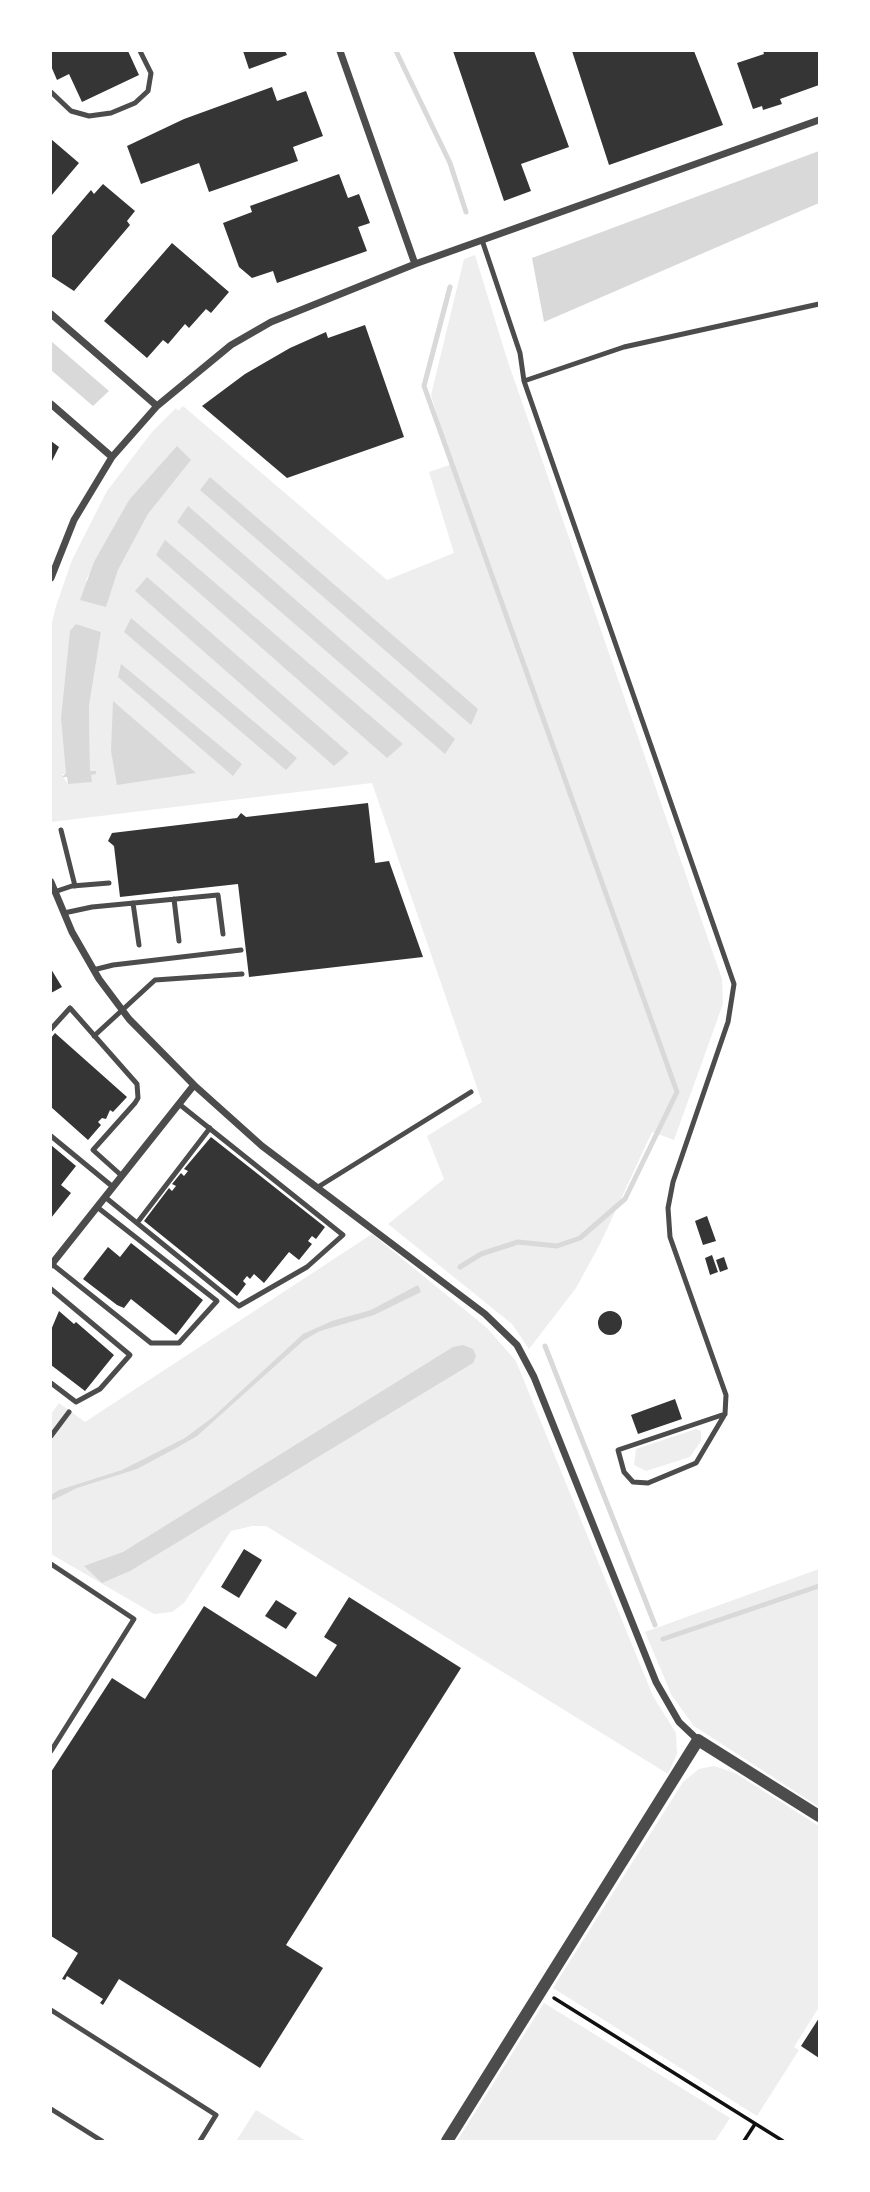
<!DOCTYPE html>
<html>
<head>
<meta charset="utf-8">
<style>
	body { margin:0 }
	#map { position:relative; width:870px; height:2192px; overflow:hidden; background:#fff; font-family:"Exo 2",sans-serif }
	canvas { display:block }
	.frame { position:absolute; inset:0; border:52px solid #fff; pointer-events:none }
</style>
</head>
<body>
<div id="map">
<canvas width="870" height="2192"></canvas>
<div class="frame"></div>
</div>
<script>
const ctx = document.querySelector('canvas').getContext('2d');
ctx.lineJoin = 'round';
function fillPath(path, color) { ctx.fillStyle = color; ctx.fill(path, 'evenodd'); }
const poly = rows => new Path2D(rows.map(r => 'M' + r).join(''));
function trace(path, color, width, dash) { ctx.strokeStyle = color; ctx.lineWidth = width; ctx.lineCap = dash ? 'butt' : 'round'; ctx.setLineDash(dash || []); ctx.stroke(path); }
fillPath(poly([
	[475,255,507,359,722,979,723,1004,674,1140,652,1132,600,1244,576,1288,529,1349,512,1324,388,1224,444,1179,427,1136,482,1102,372,783,51,822,51,626,56,606,72,560,107,491,152,432,176,408,178,411,183,406,387,580,454,553,429,472,452,464,431,395,464,259],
	[190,461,148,514,118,570,106,606,86,580,129,500],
	[76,624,101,632,89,706,90,771,95,771,95,774,90,774,91,782,67,783,62,774,66,774],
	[372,1234,487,1328,516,1361,653,1696,676,1733,677,1754,668,1774,266,1526,252,1526,231,1531,184,1603,172,1612,154,1614,51,1554,51,1414,59,1403,85,1422],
	[696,1429,701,1431,701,1441,690,1457,646,1471,634,1465,636,1449],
	[819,1569,819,1807,694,1726,672,1696,645,1632],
	[714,1766,735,1773,819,1826,819,2007,794,2047,799,2050,757,2116,553,1988,683,1782,699,1769],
	[544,2003,730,2118,715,2141,457,2141],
	[256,2110,306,2141,236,2141]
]), '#eee');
fillPath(poly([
	[819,151,819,203,544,322,532,258],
	[51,341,109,391,93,406,51,370],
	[177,446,191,460,148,514,118,570,106,607,80,600,94,562,129,500],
	[210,477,478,709,471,725,200,490],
	[188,506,455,739,445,754,177,522],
	[165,540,403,744,387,758,156,555],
	[147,577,349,753,334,766,135,591],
	[131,618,297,758,286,770,124,632],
	[76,624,101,632,89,706,90,771,96,771,96,774,91,775,92,782,68,784,67,777,62,777,66,773,61,718,70,631],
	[121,664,242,764,233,776,118,677],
	[113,701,196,773,117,785,111,751],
	[418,1285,421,1292,374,1315,320,1331,304,1340,197,1436,178,1447,137,1469,77,1488,51,1501,51,1495,59,1490,122,1470,185,1438,213,1417,303,1334,332,1321,371,1310],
	[463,1345,473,1349,476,1356,473,1363,130,1571,102,1583,84,1566,123,1552,453,1347]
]), '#d9d9d9');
trace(poly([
	[396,51,450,163,466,212],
	[450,287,424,386,677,1092,625,1199,580,1238,557,1246,518,1242,481,1254,460,1267],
	[545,1346,655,1625],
	[663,1639,819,1586]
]), '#d9d9d9', 5);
fillPath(poly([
	[51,51,128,51,139,75,82,102,69,74,57,80,51,66],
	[243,51,285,51,287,55,249,69],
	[453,51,534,51,569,147,521,164,531,191,504,201],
	[572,51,694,51,723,125,609,165],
	[763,51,819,51,819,85,780,99,782,104,763,110,762,106,753,109,737,63,764,54],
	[272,87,277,101,306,91,323,136,293,147,298,161,209,192,199,163,141,184,127,146,184,119],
	[51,139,79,163,51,196],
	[339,174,348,198,359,194,370,223,358,227,367,251,277,283,273,271,252,278,239,267,223,223,252,212,250,206],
	[103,184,135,211,127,221,130,225,74,291,51,276,51,237,91,190,94,194],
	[172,243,229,292,211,313,206,309,189,328,185,324,168,344,163,340,147,358,104,321],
	[365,325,404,437,287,478,202,406,245,374,290,348,326,332,328,338],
	[51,441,59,447,51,463],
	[368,803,375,863,389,861,423,957,249,977,238,884,120,897,114,846,108,841,112,833,237,818,241,813,246,817],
	[51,969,62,987,51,993],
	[55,1033,127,1097,113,1112,110,1110,106,1119,102,1118,98,1122,101,1125,88,1140,51,1107,51,1038],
	[211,1137,325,1227,316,1239,312,1236,308,1241,312,1244,299,1260,289,1252,264,1283,254,1274,250,1279,247,1276,243,1281,246,1284,237,1296,144,1221,169,1188,172,1191,176,1186,172,1184,181,1173,184,1176,188,1171,184,1169],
	[51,1145,76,1166,61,1185,71,1193,51,1218],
	[707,1216,716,1241,703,1245,695,1221],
	[131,1243,203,1300,176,1335,131,1299,124,1308,117,1305,83,1279,108,1247,120,1257],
	[712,1255,718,1272,710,1275,705,1258],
	[724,1257,728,1269,720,1272,716,1260],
	[59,1311,74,1324,76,1322,114,1355,85,1391,51,1365,51,1330],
	'598 1323a12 12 0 1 1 24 0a12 12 0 1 1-24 0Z',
	[675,1399,682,1419,638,1434,631,1415],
	[244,1549,262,1560,239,1598,221,1587],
	[349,1597,461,1668,286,1945,323,1968,260,2068,119,1979,103,2005,100,2003,103,1999,67,1976,65,1980,62,1979,78,1953,51,1936,51,1772,112,1678,145,1699,204,1606,316,1677,337,1645,324,1637],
	[276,1600,297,1613,286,1629,265,1616],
	[819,2018,819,2058,801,2046]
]), '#353535');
trace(poly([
	[554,1998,783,2141],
	[744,2141,755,2124]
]), '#111', 3.5);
trace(poly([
	[51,92,71,111,89,116,111,113,135,103,148,91,151,73,140,51],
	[482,240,520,353,524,381,734,984,728,1022,673,1182,668,1208,670,1237,726,1395,725,1414,696,1463,648,1483,633,1482,624,1472,618,1450,725,1414],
	[524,381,624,347,819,304],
	[61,830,75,886],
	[54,892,72,886,109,883],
	[174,899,179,941],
	[133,903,139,945],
	[64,913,92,907,218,895,223,934],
	[93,970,113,965,241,950],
	[51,1029,70,1008,137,1084,138,1098,135,1103,93,1150,122,1176],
	[94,1036,155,980,242,974],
	[51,1136,113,1187],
	[318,1187,471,1092],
	[105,1197,239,1306,307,1267,343,1235,179,1104],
	[137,1223,210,1128],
	[52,1264,151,1343,179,1343,217,1301,97,1207],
	[51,1289,130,1355,100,1389,76,1402,51,1383],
	[51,1436,69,1412],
	[51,1564,134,1619,51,1751],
	[51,2010,216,2115,200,2141],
	[51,2109,102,2141]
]), '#4c4c4c', 5);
trace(poly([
	[340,51,415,264],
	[51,314,157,406],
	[51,404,112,457],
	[51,578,74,520,112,457,157,406,231,345,271,322,415,264,819,120],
	[51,882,72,932,99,979,129,1019,194,1085,262,1146,485,1314,517,1345,534,1377,656,1682,679,1722,698,1740],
	[51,1265,194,1085]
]), '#4c4c4c', 7);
trace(poly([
	[447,2141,698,1740,819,1816]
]), '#4c4c4c', 12);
</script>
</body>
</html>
